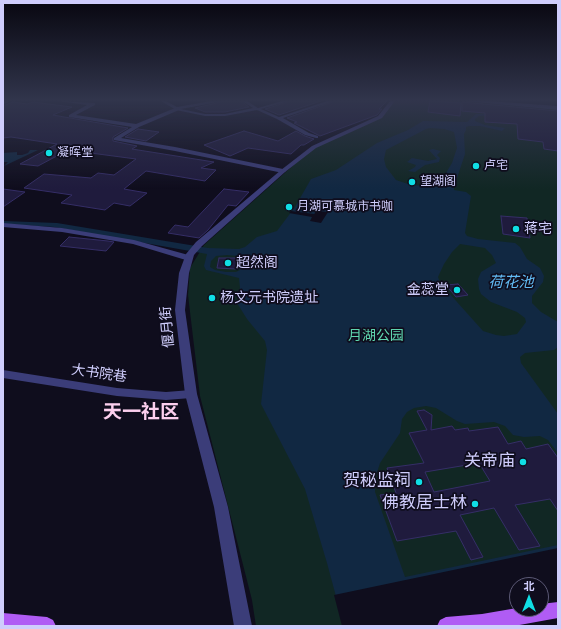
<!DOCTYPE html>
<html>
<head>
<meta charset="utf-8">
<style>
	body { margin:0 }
	#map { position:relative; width:561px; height:629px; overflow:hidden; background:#0f0d1d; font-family:"DM Sans","Noto Sans SC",sans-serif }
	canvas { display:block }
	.frame { position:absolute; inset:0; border:4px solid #cfcdfc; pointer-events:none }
	.north { position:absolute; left:509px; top:577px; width:40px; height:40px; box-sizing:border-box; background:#0f0d1d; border:1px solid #5c5a76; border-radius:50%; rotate:0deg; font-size:11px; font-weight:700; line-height:16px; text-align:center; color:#cfcdfc }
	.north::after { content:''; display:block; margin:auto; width:14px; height:18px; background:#10dee5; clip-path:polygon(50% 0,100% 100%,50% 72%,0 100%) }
</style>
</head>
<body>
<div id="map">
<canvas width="561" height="629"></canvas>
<div class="frame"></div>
<div class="north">北</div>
</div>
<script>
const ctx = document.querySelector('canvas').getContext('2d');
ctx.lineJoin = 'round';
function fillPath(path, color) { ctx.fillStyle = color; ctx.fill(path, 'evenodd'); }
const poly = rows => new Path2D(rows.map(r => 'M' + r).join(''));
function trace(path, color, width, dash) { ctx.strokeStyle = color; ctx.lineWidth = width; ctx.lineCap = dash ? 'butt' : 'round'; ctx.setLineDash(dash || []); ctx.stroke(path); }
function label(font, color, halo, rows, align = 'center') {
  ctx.font = font + ' "DM Sans","Noto Sans SC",sans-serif'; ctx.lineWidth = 3.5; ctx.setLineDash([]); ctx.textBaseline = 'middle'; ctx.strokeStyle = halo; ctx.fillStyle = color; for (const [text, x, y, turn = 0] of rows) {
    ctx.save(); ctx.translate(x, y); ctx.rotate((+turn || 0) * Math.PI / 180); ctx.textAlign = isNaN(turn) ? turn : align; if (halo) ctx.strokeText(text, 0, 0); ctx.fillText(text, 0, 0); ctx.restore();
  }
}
fillPath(poly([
	[395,101,456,101,558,109,558,626,256,626,252,600,200,396,188,295,190,268,204,245,306,154,316,147,381,117],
	[517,585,541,585,541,609,517,609]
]), '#112724');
fillPath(poly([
	[476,114,495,114,496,115,479,116,475,119,475,121,485,125,505,128,502,131,480,126,469,126,466,127,466,130,464,134,465,154,454,187,454,190,466,192,471,196,465,233,467,236,478,239,515,243,520,247,527,259,540,268,544,276,543,282,532,296,532,303,541,312,558,322,558,347,554,350,525,353,520,357,521,363,558,414,558,453,548,440,540,436,524,437,513,435,505,426,494,422,465,424,457,421,436,408,426,406,414,408,407,412,402,419,400,433,380,463,375,479,375,492,405,577,558,545,558,626,344,626,327,563,305,489,261,404,267,350,265,341,247,319,237,303,240,288,239,278,206,270,204,266,207,254,54,227,3,224,3,221,57,223,208,248,239,249,245,247,257,237,277,231,295,207,311,179,336,170,377,143,408,130,423,121,467,122],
	[430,128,444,129,454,132,457,148,452,163,444,176,433,185,428,186,411,185,396,180,386,167,384,159,386,150,426,129],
	[460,244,485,248,492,255,496,263,481,272,478,279,479,289,481,294,491,302,517,312,525,318,526,322,517,334,504,336,496,335,483,331,440,283,438,277,444,264,452,252],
	[227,255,238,256,240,270,236,272,226,272,215,270,210,267,211,261,216,256],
	[517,585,541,585,541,609,517,609],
	[433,149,441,151,437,155,440,158,439,162,425,165,415,172,408,171,415,167,416,165,407,162,412,158,428,161,437,159,429,150],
	[30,150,38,150,4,166,8,162,3,162,3,153,17,152,17,155,22,155,28,153]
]), '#112842');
fillPath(poly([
	[291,211,314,214,317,211,328,212,321,223,310,221,312,217,289,213],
	[558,548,558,626,342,626,334,595],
	[517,585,541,585,541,609,517,609]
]), '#0f0d1d');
const building = poly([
	[225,101,241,101,249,107,225,112,205,112,195,108,225,101],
	[291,101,321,101,279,115,265,109,291,101],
	[335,101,387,101,379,109,382,109,377,115,320,136,294,123,297,122,287,118,335,101],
	[430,101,461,103,460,116,428,112,430,101],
	[13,102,27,104,33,102,72,107,53,115,128,128,113,137,113,141,137,146,132,149,214,162,201,168,216,170,205,181,146,171,124,189,147,193,130,206,114,203,105,210,61,203,72,195,24,188,44,174,91,178,98,173,114,175,136,159,68,150,38,166,20,164,57,144,11,137,3,138,3,106,13,102],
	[462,102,558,111,558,151,544,149,543,142,518,139,517,124,485,122,485,113,462,111,462,102],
	[138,129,159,132,146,141,125,137,138,129],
	[244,131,278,141,296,131,305,136,314,139,304,145,301,145,291,154,248,148,230,156,204,145,244,131],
	[3,189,25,192,3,207,3,189],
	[224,189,249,192,236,206,228,205,208,230,199,238,168,233,175,225,188,227,224,189],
	[501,216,527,218,530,238,503,234,501,216],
	[69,237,108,241,114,242,106,251,60,246,69,237],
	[219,258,238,258,236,269,217,268,219,258],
	[458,284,468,295,456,297,446,285,458,284],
	[424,410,432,415,431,430,452,426,455,430,468,428,469,431,498,427,508,444,521,441,526,449,548,444,558,458,558,511,550,499,515,505,540,546,519,550,494,508,460,515,483,557,471,560,456,531,397,541,380,495,396,493,387,468,424,463,409,433,427,430,417,411,424,410],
	[479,463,490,481,434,492,425,472,479,463]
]);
fillPath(building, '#1f1b3d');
trace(building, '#352e67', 1);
fillPath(poly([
	[161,101,166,101,177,107,211,101,224,101,181,109,205,114,225,114,253,108,242,101,247,101,258,108,282,101,290,101,261,109,279,117,327,101,334,101,283,118,309,133,318,136,318,138,316,138,305,135,277,119,257,110,225,116,205,116,176,110,161,101]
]), '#3b3d79');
fillPath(poly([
	[3,101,10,101,3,105,3,101],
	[58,101,95,103,95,105,76,115,136,124,175,108,179,108,179,110,139,127,121,138,175,147,283,169,286,171,283,173,175,151,114,140,114,138,132,127,69,117,69,115,87,105,58,101],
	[463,101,489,101,558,106,558,110,463,101],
	[3,223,62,228,134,240,192,256,193,258,189,261,133,244,62,232,3,227,3,223],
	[3,370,117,388,166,392,191,390,195,391,197,394,195,397,191,398,166,400,117,396,3,378,3,370]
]), '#3b3d79');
fillPath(poly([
	[390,101,395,101,382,118,316,148,285,172,202,246,194,255,189,273,185,310,197,394,228,507,252,626,234,626,214,507,185,394,175,310,179,273,186,254,196,242,281,170,312,146,378,116,390,101]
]), '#3b3d79');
fillPath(poly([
	[558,602,558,618,514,626,437,626,440,620,446,617,482,614,517,608,541,609,541,604,558,602],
	[3,613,47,617,53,620,56,626,3,626,3,613]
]), '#b05cf4');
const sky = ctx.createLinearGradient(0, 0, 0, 189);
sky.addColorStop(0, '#080710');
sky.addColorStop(0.53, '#31354c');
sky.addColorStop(1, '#31354c00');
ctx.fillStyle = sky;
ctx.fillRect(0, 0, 561, 189);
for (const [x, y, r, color] of [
	[49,153,4,"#10dee5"],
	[476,166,4,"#10dee5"],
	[412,182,4,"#10dee5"],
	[289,207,4,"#10dee5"],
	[516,229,4,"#10dee5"],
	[228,263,4,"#10dee5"],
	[457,290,4,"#10dee5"],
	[212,298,4,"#10dee5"],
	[523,462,4,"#10dee5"],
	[419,482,4,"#10dee5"],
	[475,504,4,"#10dee5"]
]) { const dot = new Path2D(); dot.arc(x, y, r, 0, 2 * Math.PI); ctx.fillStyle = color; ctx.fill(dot); trace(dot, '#0f0d1d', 1.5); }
label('12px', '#cfcdfc', '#0f0d1d', [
	["凝晖堂",57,153],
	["卢宅",484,166],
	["望湖阁",420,182],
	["月湖可慕城市书咖",297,207]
], 'left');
label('14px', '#cfcdfc', '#0f0d1d', [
	["蒋宅",524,229],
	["超然阁",236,263],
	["金蕊堂",449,290,"right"],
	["杨文元书院遗址",220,298]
], 'left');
label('14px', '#cfcdfc', '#0f0d1d', [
	["偃月街",168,327,-95],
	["大书院巷",99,374,8]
]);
label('14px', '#5fd5af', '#0f0d1d', [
	["月湖公园",376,336]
]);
label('italic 15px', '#62bbf4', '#0f0d1d', [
	["荷花池",511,283]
]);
label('17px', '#cfcdfc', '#0f0d1d', [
	["关帝庙",515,462],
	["贺秘监祠",411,482],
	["佛教居士林",467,504]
], 'right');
label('bold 19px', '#fccfee', '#0f0d1d', [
	["天一社区",141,413]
]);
</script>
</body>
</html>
